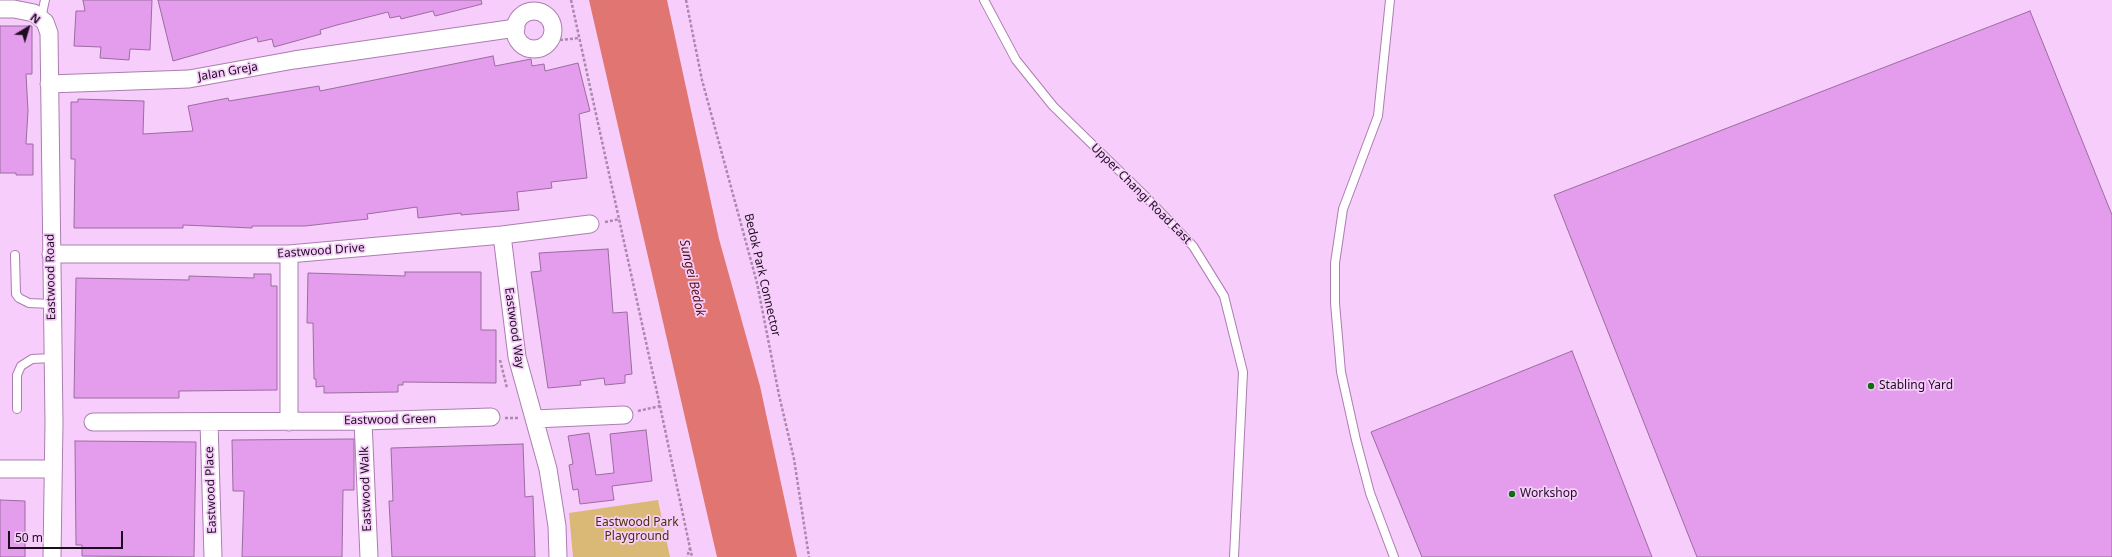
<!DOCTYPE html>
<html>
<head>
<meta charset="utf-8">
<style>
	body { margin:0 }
	#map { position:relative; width:2112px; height:557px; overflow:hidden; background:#f7cefb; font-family:"Noto Sans",sans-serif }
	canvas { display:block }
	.north { position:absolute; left:8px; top:8px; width:40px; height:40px; -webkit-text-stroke:3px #f7cefb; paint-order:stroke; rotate:38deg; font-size:11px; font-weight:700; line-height:16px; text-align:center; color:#1e0c20 }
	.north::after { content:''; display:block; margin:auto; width:14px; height:18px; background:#1e0c20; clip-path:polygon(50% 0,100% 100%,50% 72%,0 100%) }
	.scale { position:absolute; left:8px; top:531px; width:115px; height:18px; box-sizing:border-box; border:2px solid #1e0c20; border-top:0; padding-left:5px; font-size:12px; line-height:14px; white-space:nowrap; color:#1e0c20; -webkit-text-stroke:3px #f7cefb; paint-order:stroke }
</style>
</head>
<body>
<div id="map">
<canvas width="2112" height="557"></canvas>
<div class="north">N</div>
<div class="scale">50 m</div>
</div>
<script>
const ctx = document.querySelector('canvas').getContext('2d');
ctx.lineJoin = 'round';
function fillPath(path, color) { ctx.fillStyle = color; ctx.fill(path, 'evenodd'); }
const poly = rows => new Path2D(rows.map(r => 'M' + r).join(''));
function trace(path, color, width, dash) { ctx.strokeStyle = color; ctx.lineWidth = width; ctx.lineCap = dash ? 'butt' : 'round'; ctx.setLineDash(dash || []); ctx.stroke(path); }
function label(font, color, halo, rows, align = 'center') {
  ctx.font = font + ' "Noto Sans",sans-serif'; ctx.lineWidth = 3.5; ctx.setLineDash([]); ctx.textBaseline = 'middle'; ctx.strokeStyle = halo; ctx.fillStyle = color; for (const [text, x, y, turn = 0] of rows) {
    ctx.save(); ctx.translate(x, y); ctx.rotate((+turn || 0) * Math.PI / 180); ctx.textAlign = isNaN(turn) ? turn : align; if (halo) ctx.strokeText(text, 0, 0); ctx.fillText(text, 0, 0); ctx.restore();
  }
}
fillPath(poly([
	[658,500,670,557,573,557,569,513]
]), '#dab875');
fillPath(poly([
	[589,0,667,0,719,239,760,386,797,557,717,557]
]), '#e07572');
const building = poly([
	[83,0,152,0,150,50,130,49,129,60,100,58,101,47,74,46,76,11,85,11,83,0],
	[158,0,481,0,482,4,435,16,433,11,401,19,400,16,390,18,388,12,337,25,320,30,321,34,274,47,272,39,258,42,257,37,173,61,158,0],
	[2030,11,2112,215,2112,557,1697,557,1554,195,2030,11],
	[0,26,32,26,32,74,26,74,28,111,26,144,33,144,33,175,16,175,16,173,0,173,0,26],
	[493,56,495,66,531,59,532,66,544,64,545,71,578,63,590,111,579,114,587,178,551,182,552,188,517,192,519,210,461,215,461,213,418,218,417,207,367,214,368,219,349,221,305,226,252,226,252,228,183,225,183,228,74,228,75,159,71,159,71,102,78,102,78,99,144,101,143,134,193,131,188,106,228,98,229,101,319,86,320,91,493,56],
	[608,249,613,313,627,312,632,374,625,375,625,383,605,385,604,378,580,381,581,385,548,388,531,272,541,271,539,253,608,249],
	[405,272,481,272,481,330,496,330,496,383,403,382,403,385,398,385,398,392,324,393,324,386,316,387,316,379,314,379,313,323,307,323,308,273,405,276,405,272],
	[254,274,271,274,271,286,277,286,277,390,179,391,179,398,74,398,76,278,189,280,189,276,254,278,254,274],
	[1572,351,1652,557,1422,557,1371,432,1572,351],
	[646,430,652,481,612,486,614,500,580,504,578,489,573,490,569,465,573,464,568,436,589,433,596,475,614,473,610,434,646,430],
	[354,439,354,490,343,490,342,557,242,557,244,491,233,491,232,440,354,439],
	[75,441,196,442,194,557,82,556,82,545,76,545,75,441],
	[523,444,525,497,533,496,535,557,392,557,389,501,393,501,391,448,523,444],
	[0,500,25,501,25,557,0,557,0,500]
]);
fillPath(building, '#e49dec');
trace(building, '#9a6c9f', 1);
const service = poly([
	[984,0,1016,60,1053,106,1145,196,1193,246,1224,296,1243,372,1234,557],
	[1390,0,1378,116,1343,209,1335,263,1335,303,1341,372,1356,440,1370,493,1394,557],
	[41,18,45,0],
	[15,255,16,294,19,298,29,303,51,304],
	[17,409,17,375,21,366,32,359,52,358]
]);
const minor = poly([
	[0,9,14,9,34,13,45,22,49,33,54,422,52,557],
	'515 30a19 19 0 1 1 38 0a19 19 0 1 1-38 0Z',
	[49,84,189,79,294,60,516,28],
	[502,235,517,357,548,469,557,526,558,557],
	[51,254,289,254,502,235,590,224],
	[534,419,624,415],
	[363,421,369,557],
	[93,422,363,421,491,417],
	[209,422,213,557],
	[289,422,289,254],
	[0,469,53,469]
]);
trace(service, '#ac7db1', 10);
trace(minor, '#ac7db1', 19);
trace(poly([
	[571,0,660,406,690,548,687,557],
	[686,0,702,80,757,283,779,395,794,459,809,557],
	[550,41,579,38],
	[605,222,620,219],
	[500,360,507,388],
	[638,411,660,406],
	[505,418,518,418],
	[690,548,692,557]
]), '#aa89ad', 2.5, [3, 2]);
trace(service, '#fff', 8);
trace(minor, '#fff', 17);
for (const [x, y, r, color] of [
	[1871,386,4,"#116b14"],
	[1512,494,4,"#116b14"]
]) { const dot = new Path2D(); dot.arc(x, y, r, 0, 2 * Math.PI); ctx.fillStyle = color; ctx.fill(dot); trace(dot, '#f7cefb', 1.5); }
label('12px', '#1e0c20', '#f7cefb', [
	["Jalan Greja",228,72,-10],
	["Upper Changi Road East",1141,194,45],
	["Eastwood Drive",321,251,-4],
	["Bedok Park Connector",762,275,77],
	["Eastwood Road",51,277,-91],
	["Eastwood Way",514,328,82],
	["Eastwood Green",390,420,-1],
	["Eastwood Walk",366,489,-92],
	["Eastwood Place",211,490,-92]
]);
label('12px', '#1e0c20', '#f7cefb', [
	["Stabling Yard",1879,386],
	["Workshop",1520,494]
], 'left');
label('12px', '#473304', '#f7cefb', [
	["Eastwood Park",637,523],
	["Playground",637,537]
]);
label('italic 13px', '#541114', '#f7cefb', [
	["Sungei Bedok",692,278,77]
]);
</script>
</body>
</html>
